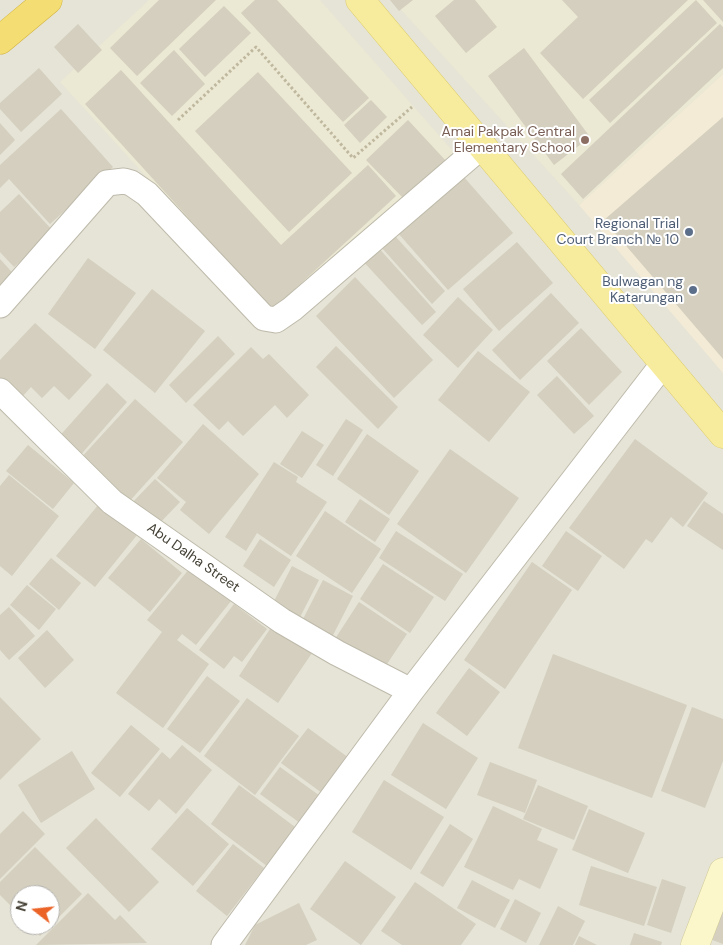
<!DOCTYPE html>
<html>
<head>
<meta charset="utf-8">
<style>
	body { margin:0 }
	#map { position:relative; width:723px; height:945px; overflow:hidden; background:#f3f1e8; font-family:"DM Sans",sans-serif }
	canvas { display:block }
	.north { position:absolute; left:10px; top:885px; width:50px; height:50px; box-sizing:border-box; background:#fff; border:1px solid #b5b3af; border-radius:50%; rotate:286deg; font-size:14px; font-weight:700; line-height:20px; text-align:center; color:#464237 }
	.north::after { content:''; display:block; margin:auto; width:18px; height:22px; background:#eb6327; clip-path:polygon(50% 0,100% 100%,50% 72%,0 100%) }
</style>
</head>
<body>
<div id="map">
<canvas width="723" height="945"></canvas>
<div class="north">N</div>
</div>
<script>
const ctx = document.querySelector('canvas').getContext('2d');
ctx.lineJoin = 'round';
function fillPath(path, color) { ctx.fillStyle = color; ctx.fill(path, 'evenodd'); }
const poly = rows => new Path2D(rows.map(r => 'M' + r).join(''));
function trace(path, color, width, dash) { ctx.strokeStyle = color; ctx.lineWidth = width; ctx.lineCap = dash ? 'butt' : 'round'; ctx.setLineDash(dash || []); ctx.stroke(path); }
function label(font, color, halo, rows, align = 'center') {
  ctx.font = font + ' "DM Sans",sans-serif'; ctx.lineWidth = 4; ctx.setLineDash([]); ctx.textBaseline = 'middle'; ctx.strokeStyle = halo; ctx.fillStyle = color; for (const [text, x, y, turn = 0] of rows) {
    ctx.save(); ctx.translate(x, y); ctx.rotate((+turn || 0) * Math.PI / 180); ctx.textAlign = isNaN(turn) ? turn : align; if (halo) ctx.strokeText(text, 0, 0); ctx.fillText(text, 0, 0); ctx.restore();
  }
}
fillPath(poly([
	[0,0,723,0,723,945,0,945],
	[20,895,50,895,50,925,20,925]
]), '#e6e4d7');
fillPath(poly([
	[723,74,723,373,579,205]
]), '#f3ebd5');
fillPath(poly([
	[149,0,320,0,459,158,273,316,60,82],
	[392,0,723,0,723,74,579,205]
]), '#ebe8d3');
fillPath(poly([
	[159,0,216,0,137,76,110,48],
	[255,0,277,0,369,98,343,122,241,13],
	[390,0,413,0,399,11],
	[454,0,475,0,497,27,466,53,435,16],
	[562,0,688,0,583,99,540,53,578,17],
	[696,0,717,23,610,123,589,100],
	[703,0,723,0,723,22],
	[224,6,251,33,205,77,179,49],
	[78,24,102,50,78,73,54,47],
	[720,24,723,27,723,68,583,199,561,174],
	[524,48,590,137,554,165,488,76],
	[174,50,205,84,172,116,140,83],
	[39,68,62,94,21,132,0,109,0,103],
	[121,70,281,245,368,165,396,196,272,310,85,104],
	[258,72,352,173,289,232,195,131],
	[371,100,387,117,360,143,344,125],
	[61,109,113,167,50,224,9,179,0,188,0,165],
	[723,117,723,359,604,220],
	[408,120,446,161,405,200,366,160],
	[0,123,15,140,0,155],
	[463,176,513,233,448,290,398,233],
	[19,194,53,231,14,267,0,252,0,212],
	[395,236,445,291,432,304,382,248],
	[517,242,553,283,499,331,463,289],
	[376,245,436,312,422,325,361,259],
	[88,258,136,293,95,349,48,314],
	[0,259,19,280,0,297],
	[355,277,433,360,394,398,316,316],
	[152,289,205,331,155,393,103,350],
	[551,293,579,323,520,380,492,350],
	[458,297,493,330,458,368,423,335],
	[35,323,92,375,69,400,54,386,42,398,31,387,21,398,0,378,0,360],
	[581,328,622,372,589,405,547,361],
	[218,336,235,354,186,403,169,385],
	[336,346,398,407,378,429,316,367],
	[251,347,263,359,269,354,309,395,287,418,275,405,243,436,228,421,219,430,193,405],
	[478,351,530,392,489,442,438,400],
	[557,376,594,416,574,434,537,395],
	[107,383,127,402,77,459,56,440],
	[135,399,183,442,127,504,79,460],
	[346,419,363,430,333,476,316,465],
	[203,424,259,474,209,534,180,510,186,502,157,478],
	[302,431,324,445,302,478,280,464],
	[367,434,419,471,389,515,337,479],
	[635,439,708,493,683,527,671,517,652,543,646,539,624,569,569,528],
	[28,445,74,483,53,509,6,471],
	[450,449,519,498,466,573,397,524],
	[274,462,298,477,296,482,327,502,291,556,257,533,246,551,225,537],
	[9,475,59,516,12,576,0,566,0,486],
	[155,479,180,502,156,527,131,504],
	[360,499,390,519,375,542,345,522],
	[704,501,723,514,723,550,687,526],
	[99,504,137,535,95,587,56,556],
	[325,511,381,549,352,593,296,556],
	[396,531,463,574,445,601,379,558],
	[566,531,602,556,578,591,542,566],
	[141,539,182,573,150,612,108,578],
	[260,539,291,560,274,587,243,566],
	[51,558,81,583,59,610,29,584],
	[532,562,572,590,505,689,464,660],
	[383,564,434,597,410,633,360,599],
	[292,566,319,580,297,623,270,609],
	[190,568,231,601,196,645,182,634,177,640,209,664,163,728,116,693,162,632,147,620],
	[323,580,353,596,330,641,300,625],
	[27,585,56,609,39,630,10,605],
	[359,602,407,634,383,670,335,639],
	[234,604,267,629,242,662,234,656,224,669,199,650],
	[9,607,35,636,9,660,0,650,0,615],
	[272,626,312,653,278,703,239,676],
	[47,630,74,660,45,688,18,658],
	[553,654,687,705,652,798,518,748],
	[469,668,500,692,467,736,436,713],
	[207,676,240,701,200,753,167,729],
	[0,697,41,739,0,780],
	[247,698,299,736,255,795,204,756],
	[692,707,723,719,723,761,705,808,661,791],
	[423,723,478,758,446,809,391,775],
	[131,725,160,749,120,797,91,773],
	[308,728,349,758,322,793,281,763],
	[182,745,212,770,176,814,159,799,149,811,128,794,162,752,170,759],
	[72,751,95,789,41,823,18,785],
	[490,762,537,780,525,813,477,795],
	[280,767,320,796,300,823,260,794],
	[384,780,444,817,411,870,352,832],
	[239,785,295,827,267,866,211,824],
	[538,785,588,806,574,840,523,819],
	[493,806,542,829,537,840,558,849,540,889,519,879,513,890,464,867],
	[187,808,229,844,193,886,151,849],
	[589,809,645,833,628,873,572,850],
	[23,811,45,834,0,879,0,834],
	[96,818,159,882,129,912,66,848],
	[450,824,473,839,443,887,420,873],
	[233,844,264,868,227,916,196,891],
	[35,847,82,894,40,936,30,925,50,925,50,895,20,895,20,915,0,895,0,882],
	[345,861,396,897,361,945,310,909],
	[591,866,657,887,644,926,579,905],
	[662,879,686,887,671,933,647,925],
	[472,880,510,900,495,928,457,908],
	[415,882,476,924,461,945,402,945,381,931],
	[88,893,115,920,120,915,147,943,36,945],
	[515,899,541,913,526,943,500,929],
	[723,899,723,944,707,938],
	[299,903,317,940,306,945,245,945,255,925],
	[558,906,585,921,573,945,539,945],
	[634,933,662,942,661,945,630,945],
	[579,936,597,945,575,945]
]), '#d4cfbe');
const street = poly([
	[0,305,107,183,124,181,131,183,147,194,264,318,276,320,292,309,483,145],
	[0,391,112,502,282,621,337,653,411,691],
	[224,945,411,691,664,363]
]);
const secondary = poly([
	[695,945,723,872]
]);
const primary = poly([
	[360,0,723,434]
]);
const highway = poly([
	[0,40,48,0]
]);
trace(street, '#bebaab', 27);
trace(secondary, '#d0ca9b', 29);
trace(primary, '#dccc6d', 29);
trace(highway, '#d3b442', 29);
trace(poly([
	[178,120,256,47,353,158,412,107]
]), '#bfb89e', 3, [2.5, 2.5]);
trace(street, '#fff', 25);
trace(secondary, '#fbf7ca', 28);
trace(primary, '#f7eb9d', 28);
trace(highway, '#f4dd72', 28);
for (const [x, y, r, color] of [
	[585,140,5,"#8d6e63"],
	[689,232,5,"#5c6f8a"],
	[693,290,5,"#5c6f8a"]
]) { const dot = new Path2D(); dot.arc(x, y, r, 0, 2 * Math.PI); ctx.fillStyle = color; ctx.fill(dot); trace(dot, '#fff', 2); }
label('14px', '#785e54', '#fff', [
	["Amai Pakpak Central",575,132],
	["Elementary School",575,148]
], 'right');
label('14px', '#4e5e75', '#fff', [
	["Regional Trial",679,224],
	["Court Branch № 10",679,240],
	["Bulwagan ng",683,282],
	["Katarungan",683,298]
], 'right');
label('14px', '#464237', '#fff', [
	["Abu Dalha Street",193,558,35]
]);
</script>
</body>
</html>
